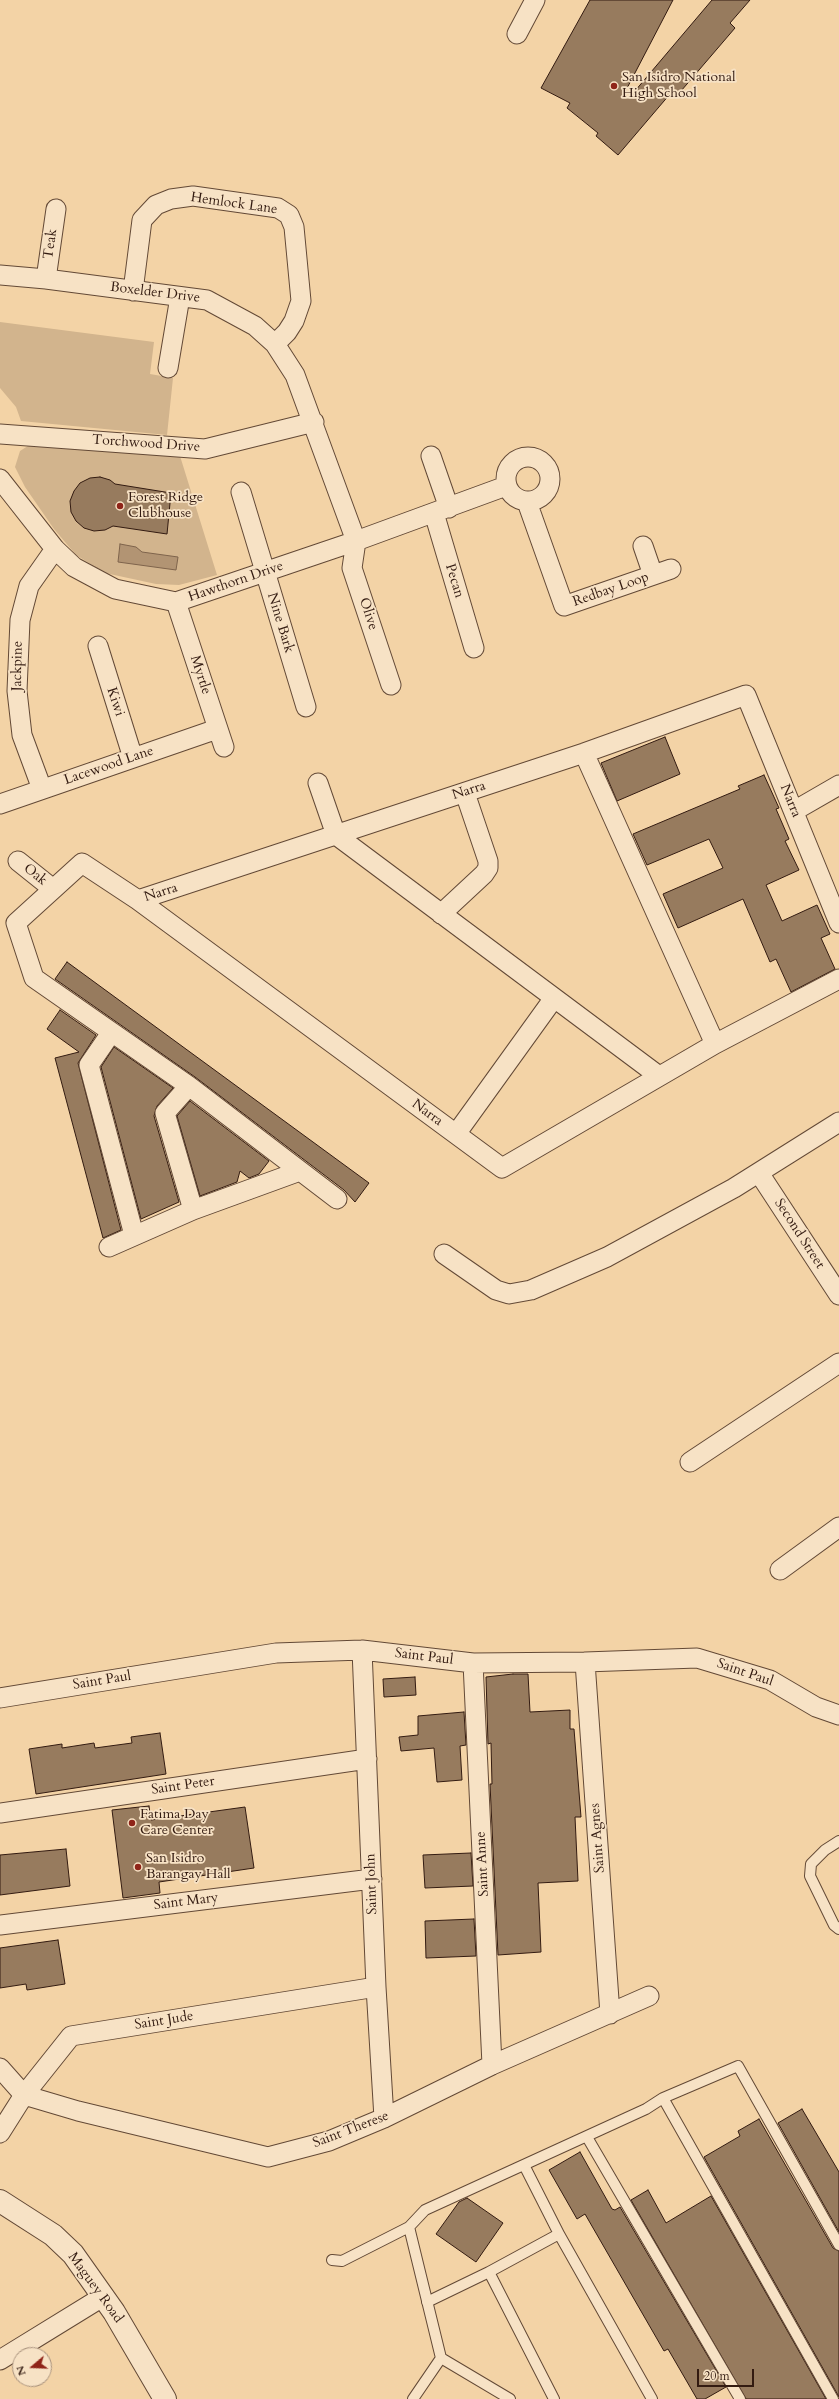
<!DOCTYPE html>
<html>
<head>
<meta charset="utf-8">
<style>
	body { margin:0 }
	#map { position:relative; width:839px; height:2399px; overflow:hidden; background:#f3d3a6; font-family:Cardo,serif }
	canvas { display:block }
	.north { position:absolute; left:12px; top:2347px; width:40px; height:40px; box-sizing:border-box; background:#f7e2c5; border:1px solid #a9927d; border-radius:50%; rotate:251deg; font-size:11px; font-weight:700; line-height:16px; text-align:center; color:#331b11 }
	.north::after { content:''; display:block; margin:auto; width:14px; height:18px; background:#8f2418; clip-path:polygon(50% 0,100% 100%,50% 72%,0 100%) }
	.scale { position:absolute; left:697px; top:2369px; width:57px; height:18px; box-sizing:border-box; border:2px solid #331b11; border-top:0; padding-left:5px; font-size:12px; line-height:14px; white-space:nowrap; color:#331b11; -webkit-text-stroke:3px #f7e2c5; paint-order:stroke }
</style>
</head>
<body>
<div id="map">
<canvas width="839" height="2399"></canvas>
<div class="north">N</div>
<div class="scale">20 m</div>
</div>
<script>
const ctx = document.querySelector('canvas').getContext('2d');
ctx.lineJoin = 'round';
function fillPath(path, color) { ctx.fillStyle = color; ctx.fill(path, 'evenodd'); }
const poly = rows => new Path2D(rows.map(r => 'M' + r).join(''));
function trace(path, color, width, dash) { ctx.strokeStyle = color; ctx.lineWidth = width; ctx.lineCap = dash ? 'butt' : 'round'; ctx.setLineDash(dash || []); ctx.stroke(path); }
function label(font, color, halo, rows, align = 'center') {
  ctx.font = font + ' Cardo,serif'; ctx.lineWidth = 3.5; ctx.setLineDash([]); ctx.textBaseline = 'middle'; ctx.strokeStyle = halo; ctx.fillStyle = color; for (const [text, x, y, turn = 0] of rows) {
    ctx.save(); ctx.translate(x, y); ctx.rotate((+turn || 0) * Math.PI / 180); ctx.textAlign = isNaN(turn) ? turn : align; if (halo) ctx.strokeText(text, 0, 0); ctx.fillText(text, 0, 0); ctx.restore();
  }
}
fillPath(poly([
	[0,322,154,342,150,374,173,378,167,435,21,421,16,407,0,388],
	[31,444,180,456,217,575,179,585,156,584,105,573,76,555,54,529,25,487,15,467,20,451]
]), '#d2b48d');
const water = poly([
	[120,544,136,547,142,552,178,557,176,570,118,562,120,544]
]);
fillPath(water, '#b29473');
trace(water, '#7f644c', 1);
const building = poly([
	[590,0,673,0,624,94,629,98,712,0,750,0,730,23,735,28,675,98,670,94,618,155,596,136,598,133,567,108,570,103,541,88,590,0],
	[100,477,110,480,115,484,171,493,167,534,113,526,105,530,94,531,84,528,76,521,71,512,70,501,74,491,80,483,90,478,100,477],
	[665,737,680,774,617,801,601,763,665,737],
	[764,775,779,808,776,809,789,839,785,841,799,870,766,885,782,921,817,905,830,934,821,938,835,969,791,992,776,959,770,962,743,899,678,928,663,894,723,868,709,839,647,865,633,834,740,789,738,786,764,775],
	[67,962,369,1183,355,1202,344,1190,195,1077,55,979,67,962],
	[60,1010,96,1035,78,1063,121,1230,103,1238,55,1058,79,1052,47,1029,60,1010],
	[114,1047,173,1088,157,1106,154,1116,179,1202,141,1219,101,1067,114,1047],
	[190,1101,269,1161,259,1174,249,1178,240,1171,237,1182,200,1196,177,1116,190,1101],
	[513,1674,528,1674,530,1712,570,1710,570,1729,574,1729,581,1817,575,1817,578,1881,538,1883,541,1952,498,1955,490,1784,492,1784,491,1743,488,1744,486,1677,513,1674],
	[415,1677,416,1695,384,1697,383,1679,415,1677],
	[464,1712,466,1745,460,1746,462,1780,437,1782,434,1748,401,1751,399,1737,418,1735,418,1716,464,1712],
	[160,1733,166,1774,36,1794,29,1749,62,1744,62,1748,94,1743,95,1748,132,1743,131,1737,160,1733],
	[149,1806,151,1820,245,1807,254,1868,159,1882,160,1893,123,1898,112,1810,149,1806],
	[66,1849,70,1886,0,1895,0,1855,66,1849],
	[471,1853,473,1886,425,1888,423,1855,471,1853],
	[474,1919,476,1956,426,1958,425,1921,474,1919],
	[58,1940,65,1984,27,1990,26,1984,0,1988,0,1948,58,1940],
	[802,2109,839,2172,839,2232,778,2123,802,2109],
	[759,2119,833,2248,839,2251,839,2397,704,2157,740,2136,738,2131,759,2119],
	[580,2152,612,2209,615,2210,620,2207,726,2387,705,2399,697,2399,668,2349,664,2351,585,2214,577,2219,549,2170,580,2152],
	[648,2190,666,2223,711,2196,826,2399,746,2399,631,2200,648,2190],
	[467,2198,503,2223,476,2262,436,2234,459,2202,467,2198]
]);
fillPath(building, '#977b5e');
trace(building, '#331b11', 1);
const service = poly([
	[839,1841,825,1850,811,1864,810,1876,834,1925,839,1929],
	[663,2098,833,2399],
	[587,2137,740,2399],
	[524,2165,559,2234,489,2272,554,2399],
	[559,2234,652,2399],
	[332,2260,342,2261,409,2227],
	[427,2302,489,2272],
	[413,2399,441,2358],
	[510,2399,441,2358,409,2227,425,2210,646,2109,663,2098,738,2066,839,2245]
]);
const minor = poly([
	[517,34,535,0],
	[0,275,46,279,207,300,255,326,275,344,295,375,356,541,352,568,391,685],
	[46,279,56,209],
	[133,291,142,220,156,205,171,199,193,196,278,208,289,215,294,227,301,301,294,321,287,332,275,344],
	[168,368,180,297],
	[0,434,205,449,314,422],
	[431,456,449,508],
	'506 479a22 22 0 1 1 44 0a22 22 0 1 1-44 0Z',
	[0,479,55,549,74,567,115,589,176,602,356,541,506,486],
	[241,492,306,707],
	[527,502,564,606,671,569],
	[434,513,474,648],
	[643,546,653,575],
	[176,602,224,747],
	[98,646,133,758],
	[584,753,715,1044],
	[318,783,336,835,659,1076],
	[42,789,22,735,17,691,20,620,29,586,55,549],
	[0,804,217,729],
	[794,811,839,785],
	[18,861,53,889],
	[138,900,584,753,746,695,839,923],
	[441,914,484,874,488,868,488,861,465,793],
	[111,1033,89,1065,134,1235],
	[189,1086,165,1113,193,1210],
	[456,1134,554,998],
	[759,1173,839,1295],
	[337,1199,189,1086,34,978,16,923,82,863,138,900,502,1168,715,1044,839,979],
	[109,1247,193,1210,300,1171],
	[444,1254,496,1290,509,1294,531,1290,607,1257,734,1188,839,1122],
	[690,1462,839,1363],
	[780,1570,839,1527],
	[362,1650,376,1987,384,2118],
	[585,1662,610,2014],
	[473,1663,492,2065],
	[0,1698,276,1653,362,1650,473,1663,585,1662,697,1658,770,1680,816,1707,839,1715],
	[0,1813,367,1759],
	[0,1925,372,1879],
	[0,2068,24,2095,78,2111,268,2157,329,2141,384,2118,492,2065,649,1996],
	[0,2133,24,2095,71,2036,376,1987],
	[0,2360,104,2296]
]);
const tertiary = poly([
	[0,2201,53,2235,73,2254,114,2312,165,2399]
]);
trace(service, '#634936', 12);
trace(minor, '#634936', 21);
trace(tertiary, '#634936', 24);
trace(service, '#f7e2c5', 10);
trace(minor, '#f7e2c5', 19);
trace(tertiary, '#f7e2c5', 22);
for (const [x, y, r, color] of [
	[614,86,4,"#8f2418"],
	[120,506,4,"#8f2418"],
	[132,1823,4,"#8f2418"],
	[138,1867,4,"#8f2418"]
]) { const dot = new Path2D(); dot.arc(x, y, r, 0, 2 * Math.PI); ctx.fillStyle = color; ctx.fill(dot); trace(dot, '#f7e2c5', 1.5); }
label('14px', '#331b11', '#f7e2c5', [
	["San Isidro National",622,78],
	["High School",622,94],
	["Forest Ridge",128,498],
	["Clubhouse",128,514],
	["Fatima Day",140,1815],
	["Care Center",140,1831],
	["San Isidro",146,1859],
	["Barangay Hall",146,1875]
], 'left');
label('14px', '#331b11', '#f7e2c5', [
	["Hemlock Lane",234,204,8],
	["Teak",51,244,-82],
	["Boxelder Drive",155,293,7],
	["Torchwood Drive",146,444,4],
	["Pecan",454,581,73],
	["Hawthorn Drive",236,582,-19],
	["Redbay Loop",611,590,-19],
	["Olive",368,614,72],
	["Nine Bark",280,623,73],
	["Jackpine",18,666,-89],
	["Myrtle",200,675,72],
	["Kiwi",115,702,72],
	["Lacewood Lane",109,766,-19],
	["Narra",469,791,-18],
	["Narra",790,801,68],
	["Oak",35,875,39],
	["Narra",161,893,-18],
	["Narra",427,1113,36],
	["Second Street",799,1234,57],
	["Saint Paul",424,1657,7],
	["Saint Paul",745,1673,19],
	["Saint Paul",102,1681,-9],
	["Saint Peter",183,1786,-8],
	["Saint Agnes",598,1838,-94],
	["Saint Anne",483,1864,-93],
	["Saint John",372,1884,-92],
	["Saint Mary",186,1902,-7],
	["Saint Jude",164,2021,-9],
	["Saint Therese",351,2130,-21],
	["Maguey Road",95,2288,54]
]);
</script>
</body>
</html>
